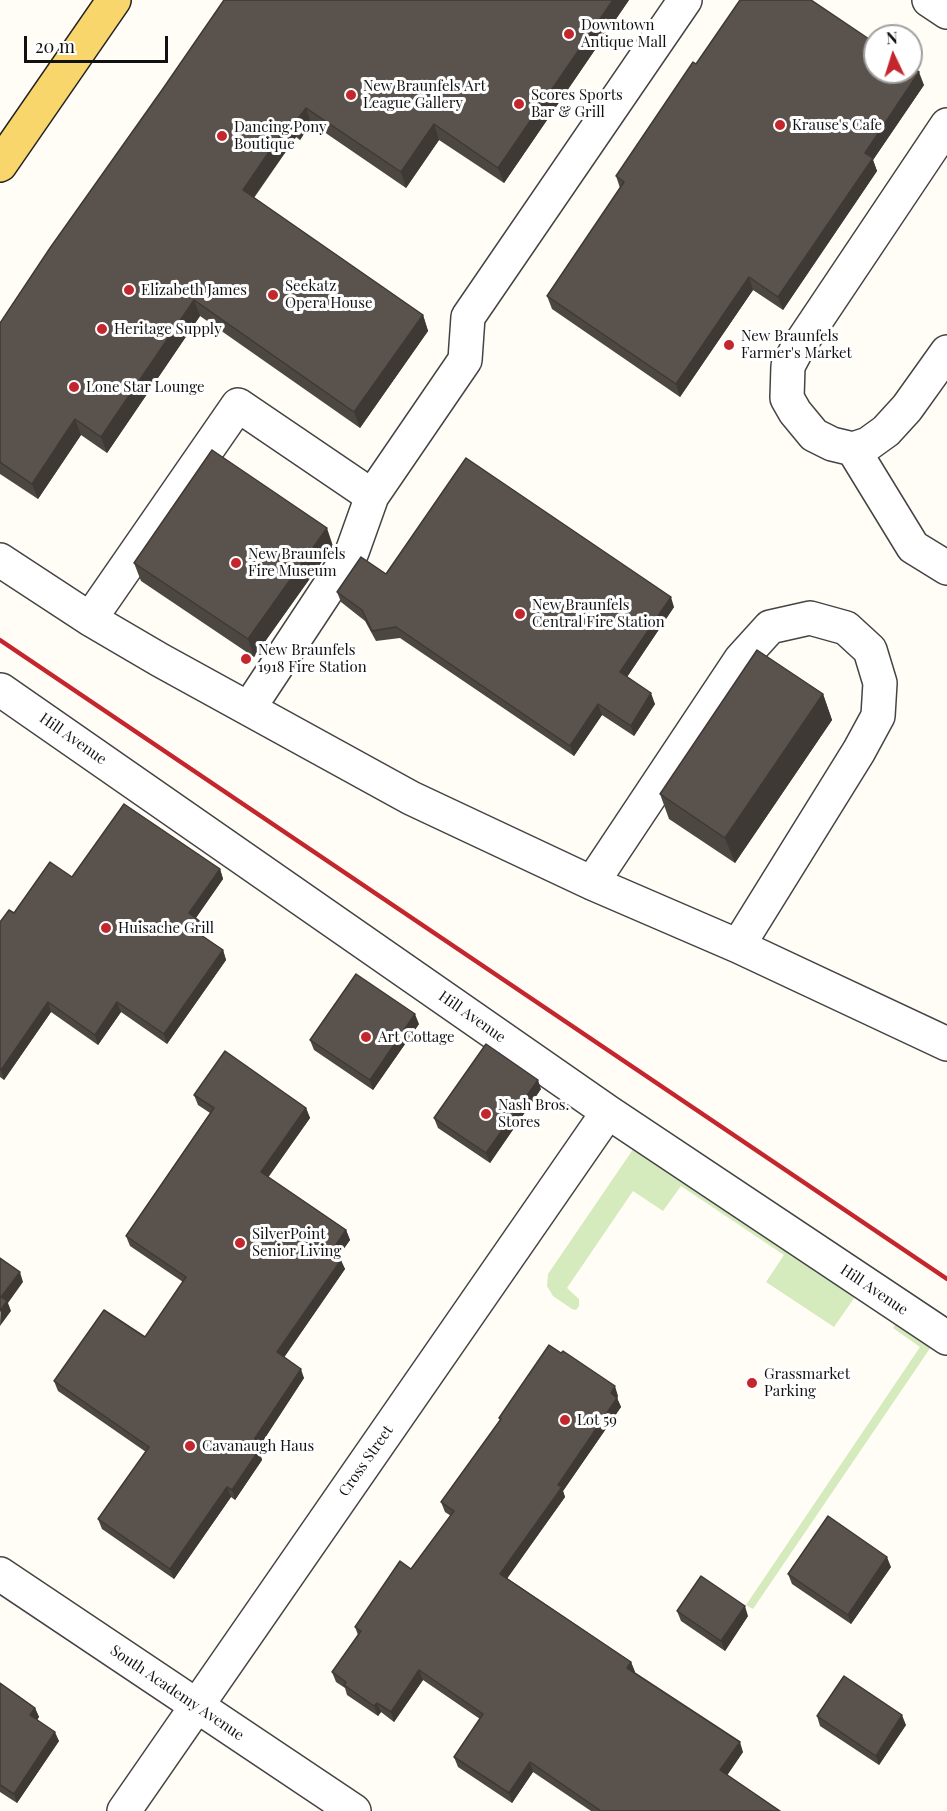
<!DOCTYPE html>
<html>
<head>
<meta charset="utf-8">
<style>
	body { margin:0 }
	#map { position:relative; width:947px; height:1811px; overflow:hidden; background:#fffdf5; font-family:"Playfair Display",serif }
	canvas { display:block }
	.north { position:absolute; left:863px; top:24px; width:60px; height:60px; box-sizing:border-box; background:#fff; border:2px solid #a0a0a0; border-radius:50%; rotate:356deg; font-size:16px; font-weight:700; line-height:24px; text-align:center; color:#111 }
	.north::after { content:''; display:block; margin:auto; width:21px; height:27px; background:#c4262e; clip-path:polygon(50% 0,100% 100%,50% 72%,0 100%) }
	.scale { position:absolute; left:24px; top:36px; width:144px; height:27px; box-sizing:border-box; border:3px solid #111; border-top:0; padding-left:8px; font-size:18px; line-height:21px; white-space:nowrap; color:#111; -webkit-text-stroke:4px #fff; paint-order:stroke }
</style>
</head>
<body>
<div id="map">
<canvas width="947" height="1811"></canvas>
<div class="north">N</div>
<div class="scale">20 m</div>
</div>
<script>
const ctx = document.querySelector('canvas').getContext('2d');
ctx.lineJoin = 'round';
function fillPath(path, color) { ctx.fillStyle = color; ctx.fill(path, 'evenodd'); }
const poly = rows => new Path2D(rows.map(r => 'M' + r).join(''));
function trace(path, color, width, dash) { ctx.strokeStyle = color; ctx.lineWidth = width; ctx.lineCap = dash ? 'butt' : 'round'; ctx.setLineDash(dash || []); ctx.stroke(path); }
function label(font, color, halo, rows, align = 'center') {
  ctx.font = font + ' "Playfair Display",serif'; ctx.lineWidth = 6; ctx.setLineDash([]); ctx.textBaseline = 'middle'; ctx.strokeStyle = halo; ctx.fillStyle = color; for (const [text, x, y, turn = 0] of rows) {
    ctx.save(); ctx.translate(x, y); ctx.rotate((+turn || 0) * Math.PI / 180); ctx.textAlign = isNaN(turn) ? turn : align; if (halo) ctx.strokeText(text, 0, 0); ctx.fillText(text, 0, 0); ctx.restore();
  }
}
fillPath(poly([
	[638,1142,859,1291,834,1327,766,1282,784,1255,681,1186,663,1211,633,1191,567,1288,579,1299,579,1306,576,1310,572,1309,553,1296,547,1286,548,1274],
	[900,1318,935,1341,753,1609,746,1605,920,1347,893,1328]
]), '#d5ebbd');
const minor = poly([
	[929,0,947,12],
	[947,125,797,349,788,366,787,398,795,412,814,435,832,444,853,449,868,444,886,431,907,408,947,352],
	[853,449,913,547,947,568],
	[0,560,90,619,160,660,411,798,592,883,738,946,947,1044],
	[90,619,238,405,372,496,465,360,468,317,685,0],
	[1,690,608,1112,947,1338],
	[249,708,352,552,372,496],
	[592,883,741,659,770,627,810,618,846,628,870,650,880,683,878,716,859,751,738,946],
	[0,1574,354,1811],
	[124,1811,608,1112]
]);
const major = poly([
	[0,165,114,0]
]);
trace(minor, '#444', 36);
trace(major, '#222', 36);
trace(minor, '#fff', 33);
trace(major, '#f9d66b', 33);
trace(poly([
	[0,640,947,1279]
]), '#c4262e', 4.5);
fillPath(poly([
	[629,0,504,183,439,140,406,188,311,123,300,140,296,137,254,198,423,315,428,331,360,428,200,316,107,453,81,435,38,499,0,474,0,323,162,90],
	[696,64,924,85,873,160,877,171,783,310,753,290,680,397,552,309,547,296,620,188,616,176],
	[333,546,254,657,141,581,134,563],
	[386,574,674,607,627,677,655,704,634,736,602,715,574,756,400,638,376,641,365,621,341,602,337,592],
	[823,694,832,720,735,863,669,819,660,794],
	[220,869,223,879,196,918,202,923,205,932,203,936,223,950,226,960,167,1044,121,1012,98,1045,51,1012,4,1080,0,1077,0,922,72,877],
	[419,1024,373,1090,314,1050,310,1040],
	[541,1089,490,1163,438,1128,434,1118],
	[194,1095,306,1108,310,1118,268,1177,346,1230,350,1240,338,1257,345,1269,284,1357,304,1378,258,1449,262,1460,235,1500,231,1497,174,1579,102,1529,98,1519,146,1452,58,1391,54,1381,145,1337,183,1282,130,1246,126,1236,210,1113,198,1105],
	[618,1396,617,1398,621,1407,563,1491,565,1497,507,1578,631,1662,635,1672,634,1672,743,1752,727,1775,780,1811,591,1811,533,1772,512,1803,458,1767,454,1757,480,1719,423,1680,394,1722,381,1712,378,1716,347,1695,345,1688,336,1682,332,1672,358,1635,355,1627,411,1569,451,1516,445,1512,441,1502,500,1420,499,1418],
	[891,1567,851,1624,792,1584,788,1574],
	[677,1611,748,1616,725,1651,681,1621],
	[0,1683,35,1708,39,1717,37,1720,59,1741,17,1803,0,1792],
	[817,1716,906,1725,879,1765,820,1726]
]), '#4d4742');
fillPath(poly([
	[613,0,629,0,504,183,498,168],
	[919,72,924,85,873,160,877,171,783,310,778,297,865,153],
	[306,108,311,123,300,140,294,124],
	[290,121,296,137,248,205,243,190],
	[434,124,439,140,406,188,401,172],
	[749,277,753,290,680,397,676,384],
	[194,300,200,316,107,453,101,437],
	[423,315,428,331,360,428,354,412],
	[75,419,81,435,38,499,32,484],
	[327,528,333,546,254,657,248,639],
	[671,597,674,607,623,683,620,672],
	[651,693,655,704,634,736,631,726],
	[823,694,832,720,735,863,725,838],
	[598,704,602,715,574,756,570,746],
	[220,869,223,879,192,923,189,913],
	[202,923,205,932,199,941,195,931],
	[223,950,226,960,167,1044,164,1034],
	[48,1002,51,1012,4,1080,1,1070],
	[117,1002,121,1012,98,1045,95,1035],
	[415,1014,419,1024,373,1090,370,1080],
	[538,1080,541,1089,490,1163,486,1153],
	[306,1108,310,1118,265,1182,261,1172],
	[346,1230,350,1240,334,1262,331,1252],
	[341,1260,345,1269,281,1362,277,1352],
	[20,1272,23,1282,8,1303,11,1311,0,1326,1,1297],
	[301,1369,304,1378,254,1454,251,1444],
	[615,1386,618,1396,617,1398,621,1407,563,1491,565,1497,504,1583,500,1574,558,1485],
	[259,1450,262,1460,235,1500,232,1490],
	[227,1487,231,1497,174,1579,170,1569],
	[887,1557,891,1567,851,1624,848,1615],
	[745,1606,748,1616,725,1651,721,1641],
	[631,1662,635,1672,631,1678,627,1668],
	[419,1670,423,1680,394,1722,391,1712],
	[377,1703,381,1712,378,1716,374,1706],
	[35,1708,39,1717,33,1725,30,1715],
	[902,1715,906,1725,879,1765,876,1756],
	[55,1732,59,1741,17,1803,14,1794],
	[740,1742,743,1752,724,1780,720,1770],
	[530,1762,533,1772,512,1803,509,1793]
]), '#3f3936');
const building = poly([
	[224,0,613,0,498,168,434,124,401,172,306,108,294,124,290,121,243,190,423,315,354,412,194,300,101,437,75,419,32,484,0,462,0,323,50,248,162,90,224,0],
	[740,0,811,0,875,43,875,72,911,72,911,67,919,72,865,153,873,158,778,297,749,277,676,384,547,296,624,182,616,176,693,62,696,64,740,0],
	[212,450,327,528,248,639,134,563,212,450],
	[466,458,671,597,620,672,651,693,631,726,598,704,570,746,396,627,372,631,362,610,337,592,361,557,386,574,466,458],
	[757,650,823,694,725,838,660,794,757,650],
	[124,804,220,869,189,913,202,923,195,931,223,950,164,1034,117,1002,95,1035,48,1002,1,1070,0,1069,0,922,9,910,14,913,50,862,72,877,124,804],
	[356,974,415,1014,370,1080,310,1040,356,974],
	[486,1044,538,1080,486,1153,434,1118,486,1044],
	[225,1051,306,1108,261,1172,346,1230,331,1252,341,1260,277,1352,301,1369,251,1444,259,1450,232,1490,227,1487,170,1569,98,1519,149,1447,54,1381,104,1310,145,1337,186,1277,126,1236,214,1108,194,1095,225,1051],
	[0,1258,20,1272,1,1297,7,1301,0,1311,0,1258],
	[549,1345,561,1353,563,1351,615,1386,611,1393,617,1398,558,1485,562,1487,500,1574,631,1662,627,1668,740,1742,720,1770,780,1811,601,1811,530,1762,509,1793,454,1757,483,1714,419,1670,391,1712,377,1703,374,1706,344,1685,346,1682,332,1672,361,1631,355,1627,400,1561,411,1569,454,1511,441,1502,501,1419,499,1418,549,1345],
	[828,1516,887,1557,848,1615,788,1574,828,1516],
	[701,1576,745,1606,721,1641,677,1611,701,1576],
	[844,1676,902,1715,876,1756,817,1716,844,1676],
	[0,1683,35,1708,30,1715,55,1732,14,1794,0,1785,0,1683]
]);
fillPath(building, '#5a524d');
trace(building, '#3f3936', 1.5);
for (const [x, y, r, color] of [
	[569,34,6,"#c4262e"],
	[351,95,6,"#c4262e"],
	[519,104,6,"#c4262e"],
	[780,125,6,"#c4262e"],
	[222,136,6,"#c4262e"],
	[129,290,6,"#c4262e"],
	[273,295,6,"#c4262e"],
	[102,329,6,"#c4262e"],
	[729,345,6,"#c4262e"],
	[74,387,6,"#c4262e"],
	[236,563,6,"#c4262e"],
	[520,614,6,"#c4262e"],
	[246,659,6,"#c4262e"],
	[106,928,6,"#c4262e"],
	[366,1037,6,"#c4262e"],
	[486,1114,6,"#c4262e"],
	[240,1243,6,"#c4262e"],
	[752,1383,6,"#c4262e"],
	[565,1420,6,"#c4262e"],
	[190,1446,6,"#c4262e"]
]) { const dot = new Path2D(); dot.arc(x, y, r, 0, 2 * Math.PI); ctx.fillStyle = color; ctx.fill(dot); trace(dot, '#fff', 2); }
label('15px', '#111', '#fff', [
	["Downtown",581,25],
	["Antique Mall",581,42],
	["New Braunfels Art",363,86],
	["League Gallery",363,103],
	["Scores Sports",531,95],
	["Bar & Grill",531,112],
	["Krause's Cafe",792,125],
	["Dancing Pony",234,127],
	["Boutique",234,144],
	["Seekatz",285,286],
	["Opera House",285,303],
	["Elizabeth James",141,290],
	["Heritage Supply",114,329],
	["New Braunfels",741,336],
	["Farmer's Market",741,353],
	["Lone Star Lounge",86,387],
	["New Braunfels",248,554],
	["Fire Museum",248,571],
	["New Braunfels",532,605],
	["Central Fire Station",532,622],
	["New Braunfels",258,650],
	["1918 Fire Station",258,667],
	["Huisache Grill",118,928],
	["Art Cottage",378,1037],
	["Nash Bros.",498,1105],
	["Stores",498,1122],
	["SilverPoint",252,1234],
	["Senior Living",252,1251],
	["Grassmarket",764,1374],
	["Parking",764,1391],
	["Lot 59",577,1420],
	["Cavanaugh Haus",202,1446]
], 'left');
label('15px', '#111', '#fff', [
	["Hill Avenue",73,739,35],
	["Hill Avenue",472,1017,35],
	["Hill Avenue",874,1290,34],
	["Cross Street",366,1461,-55],
	["South Academy Avenue",177,1693,34]
]);
</script>
</body>
</html>
